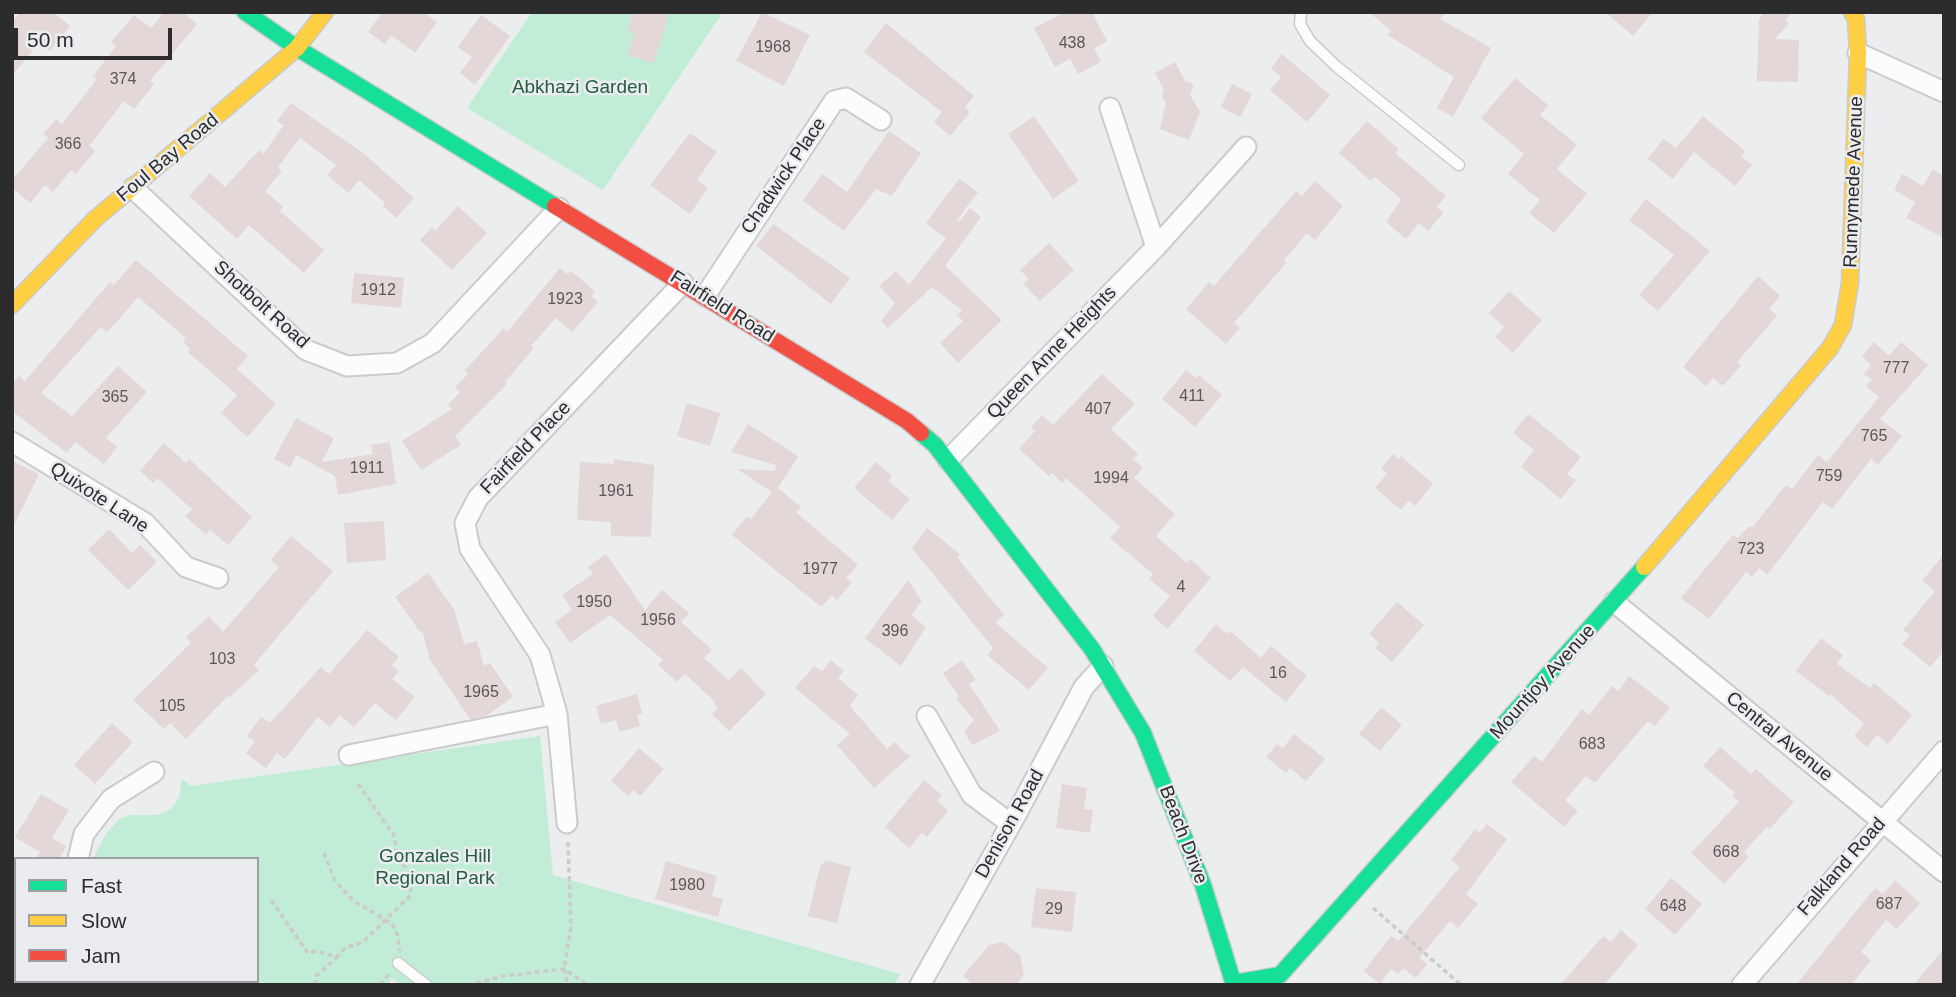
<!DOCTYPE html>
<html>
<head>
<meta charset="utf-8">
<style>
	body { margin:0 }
	#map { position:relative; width:1956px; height:997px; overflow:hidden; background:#ecedef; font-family:Arial,sans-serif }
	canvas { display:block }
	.frame { position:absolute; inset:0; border:14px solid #2c2c2e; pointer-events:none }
	.legend { position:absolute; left:14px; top:857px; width:245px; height:126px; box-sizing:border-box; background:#ebecf0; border:2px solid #9f9fa2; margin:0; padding:9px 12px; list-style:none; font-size:21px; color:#2c2c2e }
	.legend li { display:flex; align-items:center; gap:14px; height:35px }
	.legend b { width:35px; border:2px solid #9f9fa2 }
	.scale { position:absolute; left:14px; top:28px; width:158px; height:32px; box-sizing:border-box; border:4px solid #2c2c2e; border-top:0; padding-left:9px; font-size:21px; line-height:24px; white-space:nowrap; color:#2c2c2e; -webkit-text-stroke:5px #ebecf0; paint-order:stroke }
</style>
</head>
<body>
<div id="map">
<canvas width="1956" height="997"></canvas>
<div class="frame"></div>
<ul class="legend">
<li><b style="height:9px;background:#16e098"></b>Fast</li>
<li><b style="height:9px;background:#ffcf43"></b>Slow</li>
<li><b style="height:9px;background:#f24e42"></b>Jam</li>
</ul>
<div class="scale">50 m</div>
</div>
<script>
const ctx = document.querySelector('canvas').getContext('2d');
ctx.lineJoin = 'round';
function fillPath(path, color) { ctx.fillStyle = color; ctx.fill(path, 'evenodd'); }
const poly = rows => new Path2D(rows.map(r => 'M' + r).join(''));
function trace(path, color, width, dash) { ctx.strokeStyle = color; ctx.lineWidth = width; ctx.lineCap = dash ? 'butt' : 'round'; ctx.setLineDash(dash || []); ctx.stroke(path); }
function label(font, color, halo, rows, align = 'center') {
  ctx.font = font + ' Arial,sans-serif'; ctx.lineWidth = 5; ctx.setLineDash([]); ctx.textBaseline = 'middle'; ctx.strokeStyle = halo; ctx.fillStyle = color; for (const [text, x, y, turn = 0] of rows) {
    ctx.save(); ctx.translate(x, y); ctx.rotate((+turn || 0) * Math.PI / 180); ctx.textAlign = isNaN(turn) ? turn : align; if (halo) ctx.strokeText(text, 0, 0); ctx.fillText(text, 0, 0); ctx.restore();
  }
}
fillPath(poly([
	[532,12,723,12,603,190,467,108],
	[540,736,553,875,900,974,894,985,401,985,393,978,387,985,107,985,107,981,257,981,257,859,93,859,105,835,119,819,131,815,158,815,171,809,179,797,182,779,191,786]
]), '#c1edd6');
fillPath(poly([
	[20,12,53,12,70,26,50,51,40,42,12,76,12,22],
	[164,12,183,12,197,24,150,81,154,84,134,109,124,101,89,146,95,151,76,174,71,170,53,192,45,185,30,203,12,188,12,180,48,138,43,134,56,119,62,124,97,79,93,76,116,46,111,42,134,15,151,28],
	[383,12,423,12,437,22,415,53,391,35,385,44,368,32],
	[633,12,669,12,654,63,627,55,634,33,627,31],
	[762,12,810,35,784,86,736,61],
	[1065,12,1092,12,1107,41,1094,48,1101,62,1078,74,1070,59,1055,67,1034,28],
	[1369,12,1445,12,1440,19,1491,48,1453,117,1437,108,1454,77,1388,35,1391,31],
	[1605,12,1653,12,1633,36],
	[1765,12,1792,12,1785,20,1789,23,1775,39,1799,40,1798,82,1757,81,1759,19],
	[481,15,510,36,475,85,460,73,472,57,458,47],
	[886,23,974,96,965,107,970,112,950,136,934,122,942,112,864,52],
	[1282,54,1330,95,1307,122,1270,90,1281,77,1271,68],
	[1175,62,1185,81,1194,84,1190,95,1200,112,1189,140,1160,129,1166,103,1162,96,1164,90,1155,73],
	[1515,78,1548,105,1540,115,1577,145,1557,169,1587,194,1554,233,1529,213,1540,200,1508,174,1524,154,1481,118],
	[1232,84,1252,94,1240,117,1221,107],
	[291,103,363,153,414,198,396,218,383,206,385,203,359,180,348,193,327,175,336,165,300,138,278,167,282,171,265,191,283,207,280,211,324,250,304,273,249,225,237,239,189,196,210,173,225,187,259,150,263,154,284,125,277,121],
	[1034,116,1079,181,1053,199,1008,134],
	[1703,116,1745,151,1741,156,1752,165,1735,186,1694,152,1673,179,1648,159,1663,139,1676,148],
	[1367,121,1399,149,1395,153,1446,196,1437,207,1443,213,1428,231,1419,223,1406,239,1386,222,1401,199,1375,177,1371,181,1339,153],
	[889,131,921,153,892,196,876,189,844,231,803,201,822,174,847,192],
	[690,133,717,152,697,180,708,188,690,214,650,185],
	[1933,169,1944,176,1944,238,1906,218,1915,202,1894,190,1902,174,1923,186],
	[959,179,978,192,957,220,959,222,970,208,981,217,945,266,1002,320,958,363,940,343,963,321,957,315,962,310,932,287,888,328,881,321,895,303,879,286,896,271,909,285,946,238,926,223],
	[1315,181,1343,206,1315,240,1307,233,1284,260,1286,263,1234,323,1240,328,1226,344,1186,309,1209,282,1214,286,1296,191,1302,196],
	[1646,199,1710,251,1658,311,1639,295,1674,255,1629,220],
	[458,206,487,233,452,270,420,240,432,227,435,231],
	[773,224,850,278,831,304,756,246],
	[1049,243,1074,270,1040,301,1023,284,1029,279,1020,270],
	[136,260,248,356,237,369,276,404,247,437,221,413,237,395,188,352,190,349,183,342,186,338,138,297,107,333,101,327,41,393,72,416,118,366,147,392,106,438,117,447,104,464,75,442,67,453,12,411,12,384,19,376,25,381,110,282,114,285],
	[560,268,567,274,571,271,595,291,591,296,598,302,572,332,556,318,531,346,534,348,505,382,507,384,455,436,461,445,421,470,402,441,452,409,448,405,460,392,455,387,468,374,465,370,504,328,507,332],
	[354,273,404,278,401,308,351,303],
	[1758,276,1780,296,1769,309,1777,316,1737,362,1741,365,1723,386,1713,378,1706,386,1683,367],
	[1509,291,1542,320,1513,353,1495,337,1504,327,1489,313],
	[1874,342,1889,356,1901,342,1928,365,1880,419,1902,436,1878,465,1871,459,1832,509,1823,502,1767,575,1759,568,1752,577,1746,572,1709,619,1681,598,1733,535,1738,538,1749,526,1752,528,1786,485,1792,489,1818,455,1827,462,1879,397,1866,386,1872,380,1864,374,1871,365,1862,356],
	[1186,370,1196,378,1199,375,1222,395,1195,427,1162,399],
	[1102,374,1135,404,1111,429,1138,454,1133,459,1143,468,1134,478,1175,514,1156,536,1187,563,1190,559,1211,578,1167,629,1153,616,1170,596,1149,579,1153,574,1110,538,1120,527,1066,478,1062,483,1052,473,1049,476,1019,449,1035,431,1031,427,1042,415,1053,425],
	[687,403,720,413,710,446,677,436],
	[1528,414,1581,457,1567,474,1576,480,1561,499,1521,467,1534,450,1513,433],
	[296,418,334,438,322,462,373,454,371,445,390,442,396,484,338,495,335,476,296,455,290,467,274,459],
	[748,424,798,456,778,488,801,507,796,512,858,565,846,578,852,582,837,600,832,595,821,607,732,535,747,516,751,519,772,492,737,469,775,471,776,465,731,452],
	[164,443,186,463,189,459,252,517,228,545,210,530,206,535,185,516,192,509,157,478,153,483,140,471],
	[1393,454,1399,459,1401,456,1433,484,1415,506,1409,500,1401,510,1375,488,1387,474,1381,468],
	[614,459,654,465,651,537,611,536,611,522,577,520,580,462,614,464],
	[12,461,39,474,12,529],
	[876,462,892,476,888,481,910,499,892,520,854,488],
	[384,521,386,560,347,563,344,523],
	[927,528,960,554,957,557,1004,615,995,622,1048,668,1029,690,987,655,993,648,912,548],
	[109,529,132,553,140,545,157,562,128,590,88,550],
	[291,536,333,571,254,665,259,670,229,698,228,696,186,739,170,723,164,729,133,700,191,643,186,637,209,616,223,632,279,567,271,560],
	[606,554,645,610,662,590,689,613,681,622,712,650,704,658,729,680,741,668,766,694,729,731,712,714,718,708,711,698,685,674,677,682,658,665,663,660,610,615,570,643,555,622,572,610,562,595,593,574,588,567],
	[1944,554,1944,651,1930,667,1902,644,1910,635,1903,630,1935,591,1922,581],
	[428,573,454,609,464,644,477,641,484,666,490,663,513,697,486,716,470,719,430,660,422,630,420,632,395,597],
	[908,580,922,601,911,615,926,627,901,666,865,638],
	[1397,602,1424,625,1392,662,1375,648,1379,643,1369,634],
	[1216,624,1227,634,1230,631,1261,658,1271,646,1307,676,1286,702,1243,667,1230,681,1194,651],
	[367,630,399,657,392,666,399,671,392,679,415,697,396,720,375,703,354,727,340,715,330,727,318,717,285,759,277,753,266,768,246,753,255,742,247,736,261,717,270,723,321,667,329,674],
	[1821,638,1843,655,1837,664,1870,688,1874,683,1912,715,1888,744,1877,735,1867,747,1854,736,1864,724,1830,694,1829,696,1796,671],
	[831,660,844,671,838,678,858,695,850,706,887,749,895,742,907,755,912,755,874,788,837,745,850,734,795,688,814,666,822,671],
	[962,660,976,680,969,684,1000,731,972,745,964,732,974,720,956,699,959,697,943,673],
	[1629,676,1670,707,1655,726,1648,721,1595,783,1586,776,1565,800,1578,811,1564,827,1511,782,1534,756,1542,762,1582,709,1589,715,1612,686,1618,691],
	[637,694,642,713,637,715,640,726,619,732,616,720,601,724,596,706],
	[1381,707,1402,725,1380,751,1359,734],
	[112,723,133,742,95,784,74,765],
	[1294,734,1325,759,1306,781,1290,768,1286,773,1266,757,1277,744,1283,748],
	[1720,747,1751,774,1756,769,1794,802,1770,829,1767,827,1744,852,1749,857,1724,884,1691,853,1739,802,1732,796,1735,793,1703,766],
	[639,748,664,769,640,796,633,790,628,796,611,781],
	[924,780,942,795,937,801,948,811,927,837,922,833,909,848,885,827],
	[1062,784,1087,788,1084,809,1093,810,1090,833,1056,828],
	[41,794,69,810,52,838,66,846,59,859,35,859,40,852,15,837],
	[1487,824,1507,839,1466,894,1478,904,1458,928,1450,921,1419,958,1427,964,1416,978,1403,968,1398,974,1391,969,1380,984,1364,971,1391,936,1398,941,1460,867,1451,860,1475,829,1479,833],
	[825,860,851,867,837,923,808,916,821,863,824,864],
	[666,861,717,876,712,896,723,899,718,917,655,899],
	[1671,878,1702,904,1675,935,1645,909],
	[1895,880,1920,903,1897,929,1886,920,1861,952,1871,960,1851,985,1796,985,1875,888,1883,894],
	[1036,888,1076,892,1072,932,1031,927],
	[1621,930,1638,945,1604,985,1560,985,1603,936,1611,942],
	[1003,942,1020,955,1024,975,1016,985,974,985,963,976,989,945],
	[1944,949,1944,985,1913,985]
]), '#e3d7d7');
const lane = poly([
	[1301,12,1300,24,1310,41,1336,66,1459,165],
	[398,963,426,985]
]);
const street = poly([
	[1858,53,1944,92],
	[1110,108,1156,247],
	[133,188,306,350,347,366,397,363,433,343,559,208],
	[705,296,834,101,846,98,881,120],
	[12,442,145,523,186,567,218,578],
	[948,460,1156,247,1246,147],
	[1614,602,1944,872],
	[927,716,972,795,1011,824],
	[349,755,557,714],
	[567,823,557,714,540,655,470,549,465,523,478,498,683,283],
	[78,859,84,834,111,799,154,772],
	[86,981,87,985],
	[920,985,1017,813,1084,687,1103,666],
	[1742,985,1944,751]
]);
const fast = poly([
	[245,12,297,48,555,206],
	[921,433,935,445,1092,649,1143,733,1203,885,1234,985],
	[1234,983,1280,975,1644,567]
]);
const slow = poly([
	[12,305,95,219,297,48,325,12],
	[1644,567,1830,348,1843,325,1850,283,1858,53,1856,19,1852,12]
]);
const jam = poly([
	[555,206,907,421,921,433]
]);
trace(lane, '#cacbcc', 13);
trace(street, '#cacbcc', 23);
trace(fast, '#cacbcc', 19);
trace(slow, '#cacbcc', 19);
trace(jam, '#cacbcc', 19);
trace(poly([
	[568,842,571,927,564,969,568,985],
	[324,853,335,881,354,901,389,922,396,929,400,951],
	[271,900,308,953,316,951,337,957,345,948,363,942,411,895,408,871,396,853,395,837,358,784],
	[1373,908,1461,985],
	[315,985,316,976,337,957],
	[380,985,390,973],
	[468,985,504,976,564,969,588,985]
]), '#cbcbcc', 3.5, [5, 3.5]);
trace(lane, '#fcfcfd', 10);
trace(street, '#fcfcfd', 19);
trace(fast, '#16e098', 16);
trace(slow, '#ffcf43', 16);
trace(jam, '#f24e42', 16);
label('16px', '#5b5859', null, [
	["438",1072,44],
	["1968",773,48],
	["374",123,80],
	["366",68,145],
	["1912",378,291],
	["1923",565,300],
	["777",1896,369],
	["411",1192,397],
	["365",115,398],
	["407",1098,410],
	["765",1874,437],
	["1911",367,469],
	["759",1829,477],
	["1994",1111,479],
	["1961",616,492],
	["723",1751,550],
	["1977",820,570],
	["4",1181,588],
	["1950",594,603],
	["1956",658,621],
	["396",895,632],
	["103",222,660],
	["16",1278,674],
	["1965",481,693],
	["105",172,707],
	["683",1592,745],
	["668",1726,853],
	["1980",687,886],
	["687",1889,905],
	["648",1673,907],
	["29",1054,910]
]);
label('19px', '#235e41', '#ebecf0', [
	["Abkhazi Garden",580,88],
	["Gonzales Hill",435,857],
	["Regional Park",435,879]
]);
label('19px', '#2c2c2e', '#ebecf0', [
	["Foul Bay Road",168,158,-40],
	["Chadwick Place",784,176,-56],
	["Runnymede Avenue",1854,182,-88],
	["Shotbolt Road",261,305,42],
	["Fairfield Road",722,307,32],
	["Queen Anne Heights",1052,353,-46],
	["Fairfield Place",526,448,-46],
	["Quixote Lane",99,498,33],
	["Mountjoy Avenue",1543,682,-48],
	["Central Avenue",1779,737,39],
	["Denison Road",1010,824,-61],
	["Beach Drive",1183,835,69],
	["Falkland Road",1842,867,-49]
]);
</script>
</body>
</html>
